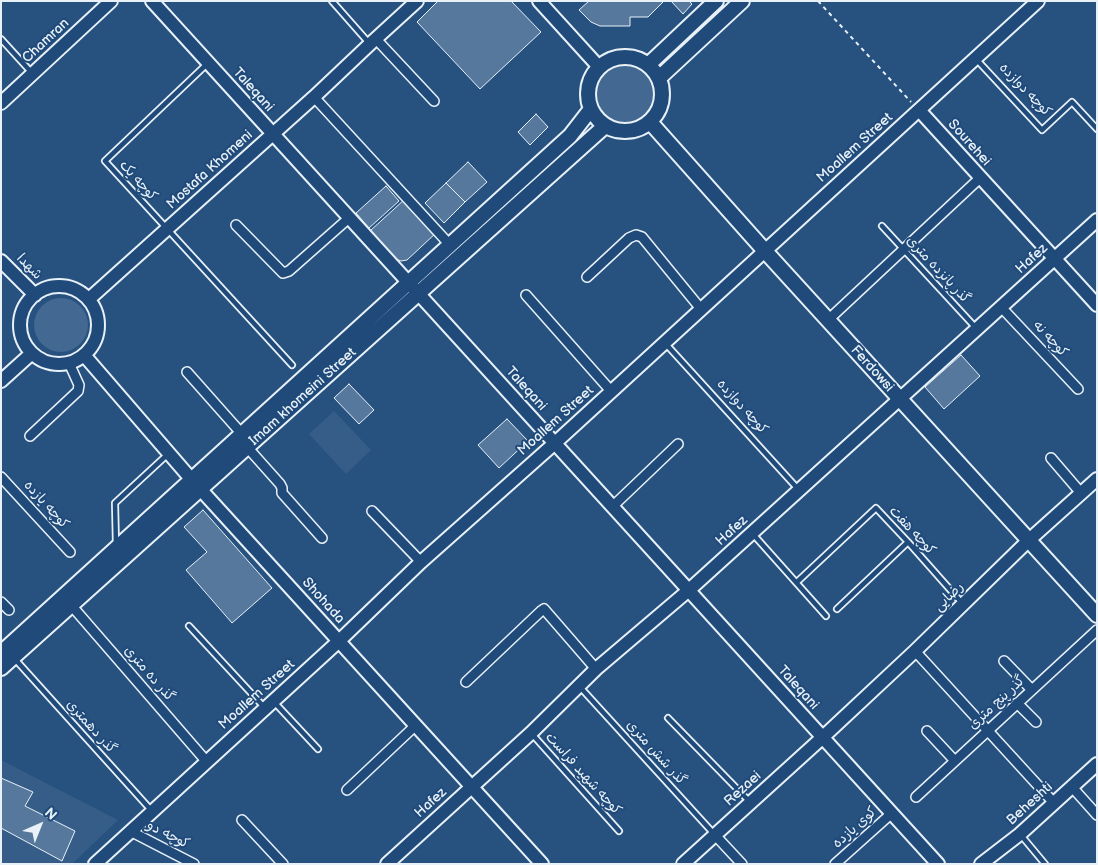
<!DOCTYPE html>
<html>
<head>
<meta charset="utf-8">
<style>
	body { margin:0 }
	#map { position:relative; width:1098px; height:865px; overflow:hidden; background:#27517f; font-family:"Balsamiq Sans",sans-serif }
	canvas { display:block }
	.frame { position:absolute; inset:0; border:2px solid #e8f1f8; pointer-events:none }
	.north { position:absolute; left:15px; top:800px; width:50px; height:50px; -webkit-text-stroke:4px #1f4a7a; paint-order:stroke; rotate:44deg; font-size:14px; font-weight:700; line-height:20px; text-align:center; color:#e8f1f8 }
	.north::after { content:''; display:block; margin:auto; width:18px; height:22px; background:#e8f1f8; clip-path:polygon(50% 0,100% 100%,50% 72%,0 100%) }
</style>
</head>
<body>
<div id="map">
<canvas width="1098" height="865"></canvas>
<div class="frame"></div>
<div class="north">N</div>
</div>
<script>
const ctx = document.querySelector('canvas').getContext('2d');
ctx.lineJoin = 'round';
function fillPath(path, color) { ctx.fillStyle = color; ctx.fill(path, 'evenodd'); }
const poly = rows => new Path2D(rows.map(r => 'M' + r).join(''));
function trace(path, color, width, dash) { ctx.strokeStyle = color; ctx.lineWidth = width; ctx.lineCap = dash ? 'butt' : 'round'; ctx.setLineDash(dash || []); ctx.stroke(path); }
function label(font, color, halo, rows, align = 'center') {
  ctx.font = font + ' "Balsamiq Sans","Playpen Sans Arabic",sans-serif'; ctx.lineWidth = 4; ctx.setLineDash([]); ctx.textBaseline = 'middle'; ctx.strokeStyle = halo; ctx.fillStyle = color; for (const [text, x, y, turn = 0] of rows) {
    ctx.save(); ctx.translate(x, y); ctx.rotate((+turn || 0) * Math.PI / 180); ctx.textAlign = isNaN(turn) ? turn : align; if (halo) ctx.strokeText(text, 0, 0); ctx.fillText(text, 0, 0); ctx.restore();
  }
}
fillPath(poly([
	[334,411,371,450,346,474,309,434],
	[1,760,118,820,72,864,1,864]
]), '#355d88');
fillPath(poly([
	'593 94a32 32 0 1 1 64 0a32 32 0 1 1-64 0Z',
	'34 325a27 27 0 1 1 54 0a27 27 0 1 1-54 0Z'
]), '#436891');
const building = poly([
	[438,1,511,1,541,32,480,89,417,22,438,1],
	[589,1,664,1,648,17,630,17,630,26,600,26,591,22,579,10,589,1],
	[671,1,689,1,692,4,683,14,671,1],
	[536,114,548,127,530,145,518,132,536,114],
	[468,162,487,182,465,202,446,183,468,162],
	[446,183,465,202,444,223,425,203,446,183],
	[386,186,399,201,369,228,356,213,386,186],
	[405,199,436,233,407,260,401,261,396,259,370,231,405,199],
	[961,355,980,376,944,409,925,387,961,355],
	[349,384,374,410,359,424,334,398,349,384],
	[507,419,528,441,499,468,478,445,507,419],
	[203,510,272,588,232,623,186,570,207,552,184,527,203,510],
	[1,778,33,792,25,806,75,831,62,861,1,828,1,778]
]);
fillPath(building, '#57789d');
trace(building, '#e8f1f8', 1);
const lane = poly([
	[332,1,369,43],
	[1,39,32,73],
	[977,60,1042,130,1072,102,1097,129],
	[208,63,105,161,292,365],
	[882,226,976,328],
	[665,343,798,489],
	[752,533,826,616],
	[116,545,115,503,168,454],
	[797,582,876,508,908,542,962,603],
	[837,609,908,542],
	[189,626,264,707],
	[14,658,151,810],
	[580,687,715,835],
	[275,703,318,749],
	[668,718,749,801],
	[532,734,619,831],
	[1020,834,1045,864]
]);
const street = poly([
	[376,39,434,101],
	[314,97,450,245],
	[236,225,283,273,289,271,349,218],
	[587,277,629,238,636,235,642,237,701,309],
	[526,295,611,391],
	[1001,307,1078,389],
	[828,320,980,178],
	[187,372,242,434],
	[30,436,78,391,79,385,69,363],
	[247,447,280,484,282,488,282,493,322,538],
	[1051,458,1081,493],
	[1,477,70,552],
	[612,507,678,444],
	[372,511,421,562],
	[1,602,9,610],
	[71,605,207,762],
	[915,651,1054,803],
	[1004,661,1032,690],
	[466,682,541,611,544,609,596,669],
	[1017,703,1036,722],
	[927,731,955,761],
	[1072,787,1097,815],
	[347,790,416,725],
	[916,797,1097,630],
	[242,820,283,864],
	[130,831,194,864],
	[715,835,742,864],
	[835,864,892,813]
]);
const secondary = poly([
	[152,1,938,864],
	[539,1,599,67],
	[1,103,111,1],
	[919,110,1097,305],
	[1,261,35,295],
	'20 325a39 39 0 1 1 78 0a39 39 0 1 1-78 0Z',
	[89,299,314,97,370,44,417,1],
	[84,355,192,480,542,864],
	[1,381,32,353],
	[95,864,339,641,421,562,555,443,1038,1],
	[387,864,531,733,596,669,689,590,1097,220],
	[683,864,823,737,915,651,1029,540,1097,479],
	[981,864,1020,834,1097,764]
]);
const primary = poly([
	'588 94a37 37 0 1 1 74 0a37 37 0 1 1-74 0Z',
	[648,65,716,1],
	[659,78,742,1],
	[650,122,765,251,1097,615],
	[1,653,570,136,591,109],
	[1,668,247,447,605,126]
]);
trace(lane, '#e8f1f8', 8);
trace(street, '#e8f1f8', 12);
trace(secondary, '#e8f1f8', 16);
trace(primary, '#e8f1f8', 18);
trace(poly([
	[818,1,911,102]
]), '#e8f1f8', 2, [4, 4]);
trace(lane, '#1f4a7a', 4.5);
trace(street, '#1f4a7a', 9);
trace(secondary, '#1f4a7a', 12);
trace(primary, '#1f4a7a', 14);
label('14px', '#e8f1f8', '#1f4a7a', [
	["Chamran",46,41,-43],
	["Taleqani",253,90,48],
	["کوچه دوازده",1025,90,46],
	["Sourehei",969,143,48],
	["Moallem Street",855,148,-42],
	["Mostafa Khomeni",210,170,-42],
	["کوچه یک",138,181,48],
	["Hafez",1032,259,-42],
	["شهدا",29,267,46],
	["گذر پانزده متری",938,270,47],
	["کوچه نه",1050,339,47],
	["Ferdowsi",872,369,48],
	["Taleqani",526,389,48],
	["Imam khomeini Street",303,397,-42],
	["کوچه دوازده",742,407,48],
	["Moallem Street",556,421,-42],
	["کوچه یازده",46,505,48],
	["Hafez",732,531,-42],
	["کوچه هفت",912,531,47],
	["رضایی",949,597,-44],
	["Shohada",323,601,48],
	["گذر ده متری",149,674,49],
	["Taleqani",798,688,48],
	["Moallem Street",257,695,-42],
	["گذر پنج متری",997,703,-43],
	["گذر دهمتری",91,727,48],
	["گذر شش متری",656,753,48],
	["کوچه شهید فراست",583,774,48],
	["Rezaei",743,789,-42],
	["Hafez",431,803,-42],
	["Beheshti",1030,804,-42],
	["کوی یازده",855,828,-42],
	["کوچه دو",168,835,27]
]);
</script>
</body>
</html>
